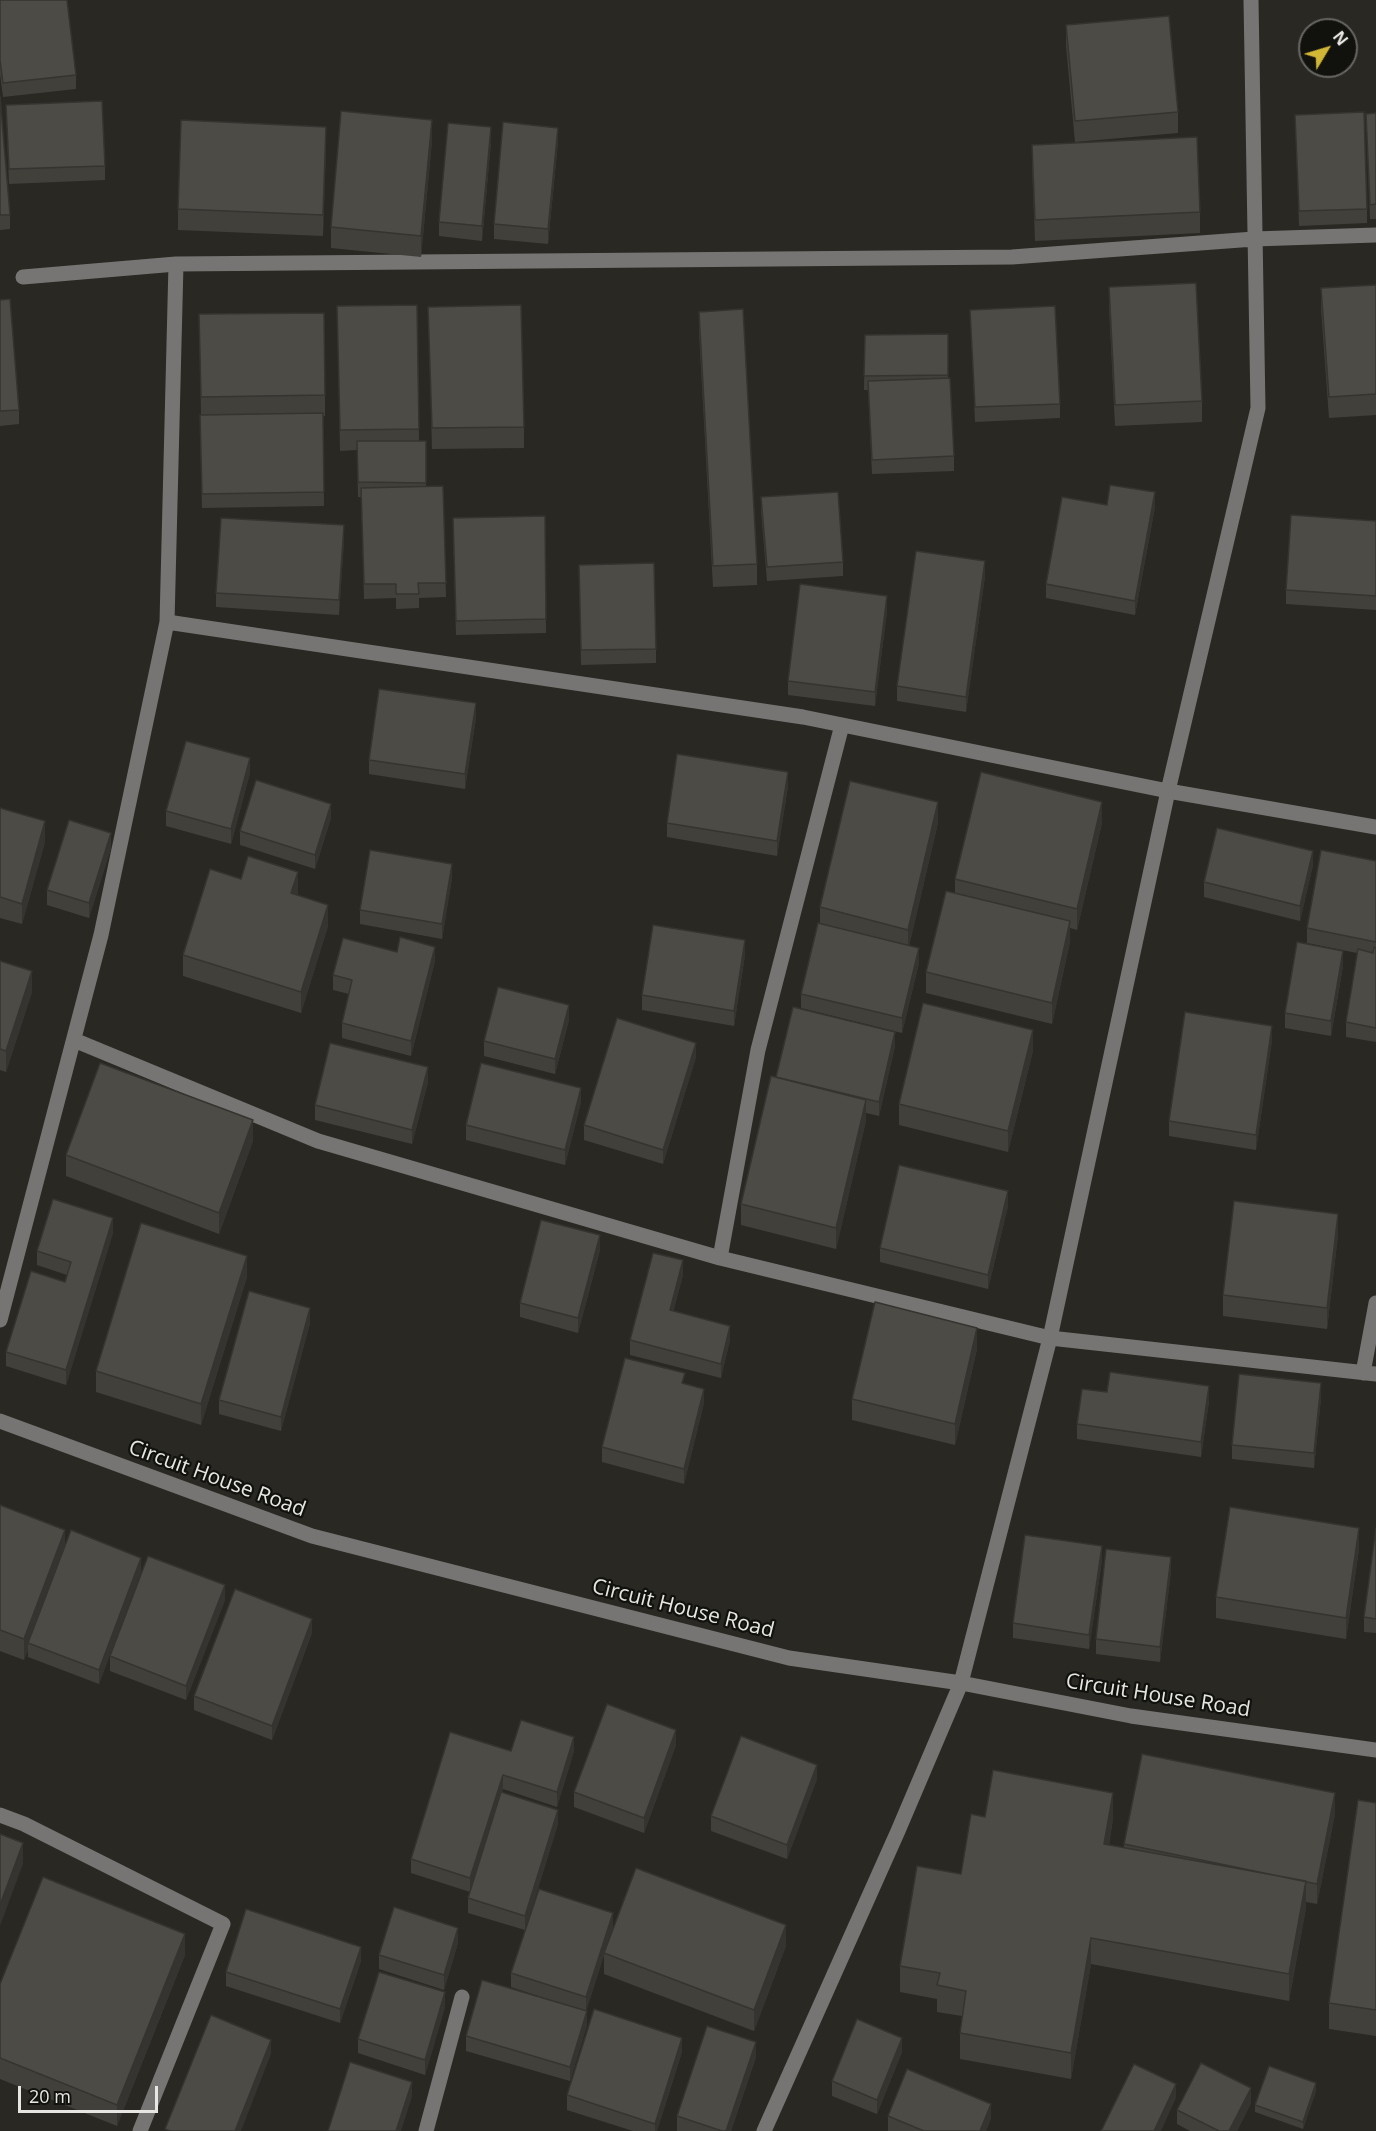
<!DOCTYPE html>
<html>
<head>
<meta charset="utf-8">
<style>
	body { margin:0 }
	#map { position:relative; width:1376px; height:2131px; overflow:hidden; background:#292823; font-family:"Open Sans",sans-serif }
	canvas { display:block }
	.north { position:absolute; left:1298px; top:18px; width:60px; height:60px; box-sizing:border-box; background:#11110e; border:2px solid #676663; border-radius:50%; rotate:52deg; font-size:16px; font-weight:700; line-height:24px; text-align:center; color:#e7e6e2 }
	.north::after { content:''; display:block; margin:auto; width:21px; height:27px; background:#d2b736; clip-path:polygon(50% 0,100% 100%,50% 72%,0 100%) }
	.scale { position:absolute; left:18px; top:2086px; width:140px; height:27px; box-sizing:border-box; border:3px solid #e7e6e2; border-top:0; padding-left:8px; font-size:18px; line-height:21px; white-space:nowrap; color:#e7e6e2; -webkit-text-stroke:4px #11110e; paint-order:stroke }
</style>
</head>
<body>
<div id="map">
<canvas width="1376" height="2131"></canvas>
<div class="north">N</div>
<div class="scale">20 m</div>
</div>
<script>
const ctx = document.querySelector('canvas').getContext('2d');
ctx.lineJoin = 'round';
const poly = rows => new Path2D(rows.map(r => 'M' + r).join(''));
function trace(path, color, width, dash) { ctx.strokeStyle = color; ctx.lineWidth = width; ctx.lineCap = dash ? 'butt' : 'round'; ctx.setLineDash(dash || []); ctx.stroke(path); }
function fillPath(path, color) { ctx.fillStyle = color; ctx.fill(path, 'evenodd'); }
function label(font, color, halo, rows, align = 'center') {
  ctx.font = font + ' "Open Sans",sans-serif'; ctx.lineWidth = 4.5; ctx.setLineDash([]); ctx.textBaseline = 'middle'; ctx.strokeStyle = halo; ctx.fillStyle = color; for (const [text, x, y, turn = 0] of rows) {
    ctx.save(); ctx.translate(x, y); ctx.rotate((+turn || 0) * Math.PI / 180); ctx.textAlign = isNaN(turn) ? turn : align; if (halo) ctx.strokeText(text, 0, 0); ctx.fillText(text, 0, 0); ctx.restore();
  }
}
trace(poly([
	[23,277,176,264],
	[167,622,803,717,1168,791,1376,827],
	[74,1040,318,1141,720,1258,1050,1338,1376,1374],
	[720,1258,758,1050,842,725],
	[0,1320,101,935,167,622,176,264,1012,257,1254,239,1376,235],
	[1363,1373,1376,1303],
	[0,1421,312,1536,789,1658,961,1683,1131,1716,1376,1750],
	[0,1815,24,1824,223,1924,140,2131],
	[426,2131,462,1997],
	[764,2131,898,1831,961,1683,1050,1338,1168,791,1258,408,1251,0]
]), '#767573', 15);
fillPath(poly([
	[0,0,76,75,76,89,3,97,0,74],
	[1066,25,1178,112,1178,133,1075,142,1066,46],
	[0,96,10,215,10,229,0,230],
	[6,105,105,166,105,180,9,184],
	[1376,113,1376,219,1370,219,1366,114],
	[1295,115,1367,209,1367,223,1299,226],
	[432,141,421,257,331,248,331,227],
	[491,142,482,241,439,236,439,222],
	[558,142,548,244,494,239,494,224],
	[1032,145,1200,212,1200,233,1035,241,1032,166],
	[326,148,323,236,178,230,178,209],
	[1376,285,1376,415,1329,418,1321,309,1321,288],
	[1109,287,1202,401,1202,422,1115,426,1109,307],
	[0,300,19,410,19,424,0,426],
	[417,305,419,441,426,441,426,486,443,486,446,597,419,598,419,608,396,609,396,598,364,599,361,497,358,497,357,450,340,451,337,306],
	[428,307,524,427,524,448,432,449],
	[970,310,1060,404,1060,418,975,422],
	[699,312,757,564,757,585,713,587,699,332],
	[199,314,325,395,325,416,323,416,324,506,202,508,200,430,200,415,201,415],
	[948,334,948,378,954,456,954,471,872,474,868,390,864,390,865,335],
	[761,497,843,562,843,576,767,581,761,511],
	[1107,505,1155,507,1135,615,1046,598,1046,584],
	[545,516,546,633,456,635,453,532],
	[1376,521,1376,610,1286,604,1286,590],
	[344,540,339,615,216,607,216,593],
	[579,565,656,649,656,663,581,665],
	[985,576,966,712,897,701,897,686],
	[887,611,875,706,788,695,788,681],
	[476,718,465,789,369,774,369,760],
	[250,773,231,844,166,826,166,811],
	[788,786,777,856,667,837,667,823],
	[0,808,45,842,22,924,0,918],
	[331,818,315,869,240,845,240,831],
	[938,823,909,946,919,963,902,1033,801,1008,801,994,820,924,820,907],
	[1102,823,1077,930,1070,928,1070,942,1052,1024,926,993,926,972,955,893,955,879],
	[111,848,89,918,47,905,47,890],
	[1376,861,1376,1042,1346,1037,1346,1022,1357,953,1307,943,1307,928],
	[1313,865,1300,921,1204,897,1204,882],
	[452,878,442,939,360,924,360,910],
	[241,879,298,893,297,895,328,926,301,1013,183,976,183,955],
	[745,955,734,1026,642,1010,642,995],
	[0,961,32,992,6,1072,0,1070],
	[435,961,411,1056,342,1038,342,1023,349,994,333,990,333,975],
	[1343,966,1331,1036,1285,1028,1285,1013],
	[569,1020,555,1074,484,1056,484,1041],
	[1272,1040,1256,1150,1169,1136,1169,1121],
	[895,1046,879,1116,866,1113,866,1121,836,1249,741,1225,741,1204,776,1077],
	[1033,1051,1008,1152,899,1125,899,1104],
	[696,1057,663,1164,584,1140,584,1125],
	[428,1082,412,1144,315,1120,315,1105],
	[581,1102,565,1165,466,1140,466,1125],
	[253,1141,219,1234,66,1176,66,1155],
	[1008,1206,988,1289,880,1262,880,1248],
	[113,1233,66,1385,6,1366,6,1352,65,1282,67,1275,37,1265,37,1251],
	[1338,1235,1327,1329,1223,1316,1223,1295],
	[600,1250,578,1333,520,1317,520,1303],
	[683,1275,673,1311,730,1340,721,1378,630,1355,630,1340],
	[247,1277,201,1425,96,1392,96,1371],
	[310,1323,281,1431,219,1414,219,1400],
	[977,1349,955,1445,852,1420,852,1399],
	[685,1384,704,1403,684,1484,602,1462,602,1447],
	[1107,1392,1209,1401,1201,1457,1077,1439,1077,1424],
	[1321,1398,1314,1468,1232,1459,1232,1445],
	[0,1505,65,1544,141,1572,99,1684,28,1657,28,1650,24,1660,0,1651],
	[1376,1528,1376,1633,1364,1632,1364,1617],
	[1359,1549,1346,1639,1216,1618,1216,1597],
	[1102,1560,1089,1649,1013,1638,1013,1623],
	[1171,1571,1160,1662,1096,1654,1096,1639],
	[225,1600,186,1700,110,1671,110,1656],
	[312,1633,272,1740,194,1710,194,1696],
	[676,1745,644,1833,574,1807,574,1792],
	[511,1751,574,1751,557,1807,503,1789,502,1792,558,1824,525,1930,468,1913,468,1898,470,1892,411,1873,411,1859],
	[817,1779,787,1859,711,1831,711,1816],
	[1376,1803,1376,2036,1329,2029,1329,2003],
	[1335,1814,1317,1904,1306,1902,1306,1908,1289,2001,1091,1964,1071,2079,960,2059,960,2033,962,2016,937,2012,937,1999,900,1992,900,1966,961,1874,985,1817,1113,1819,1109,1845,1124,1848,1124,1844],
	[613,1928,606,1947,786,1946,754,2031,604,1974,604,1954,586,2011,587,2025,570,2081,466,2051,466,2036,556,2002,511,1987,511,1973],
	[458,1943,444,1990,379,1969,379,1955],
	[185,1955,117,2126,0,2079,0,1984],
	[361,1961,340,2023,226,1986,226,1972],
	[445,2007,425,2075,358,2053,358,2039],
	[682,2052,657,2131,633,2131,567,2110,567,2095],
	[902,2052,877,2114,832,2096,832,2081],
	[756,2057,731,2131,677,2131,677,2116],
	[1316,2091,1303,2129,1255,2112,1255,2105],
	[1251,2103,1237,2131,1190,2131,1177,2124,1177,2110],
	[888,2116,991,2118,986,2131,888,2131]
]), '#42403b');
fillPath(poly([
	[432,120,432,141,421,257,421,236],
	[326,127,326,148,323,236,323,215],
	[491,127,491,142,482,241,482,226],
	[558,128,558,142,548,244,548,229],
	[1155,492,1155,507,1135,615,1135,601],
	[344,525,344,540,339,615,339,600],
	[985,561,985,576,966,712,966,697],
	[887,596,887,611,875,706,875,692],
	[476,703,476,718,465,789,465,774],
	[250,758,250,773,231,844,231,829],
	[788,772,788,786,777,856,777,841],
	[938,802,938,823,908,951,908,930],
	[1102,802,1102,823,1077,930,1077,909],
	[331,804,331,818,315,869,315,855],
	[45,821,45,842,22,924,22,904],
	[111,833,111,848,89,918,89,903],
	[1313,851,1313,865,1300,921,1300,906],
	[452,864,452,878,442,939,442,924],
	[298,872,298,893,291,914,291,893],
	[328,905,328,926,301,1013,301,992],
	[1070,921,1070,942,1052,1024,1052,1003],
	[745,940,745,955,734,1026,734,1011],
	[435,947,435,961,411,1056,411,1041],
	[919,948,919,963,902,1033,902,1018],
	[1343,951,1343,966,1331,1036,1331,1021],
	[32,971,32,992,6,1072,6,1051],
	[569,1005,569,1020,555,1074,555,1059],
	[1272,1026,1272,1040,1256,1150,1256,1135],
	[1033,1030,1033,1051,1008,1152,1008,1131],
	[895,1032,895,1046,879,1116,879,1102],
	[696,1043,696,1057,663,1164,663,1150],
	[428,1067,428,1082,412,1144,412,1130],
	[581,1088,581,1102,565,1165,565,1150],
	[866,1100,866,1121,836,1249,836,1228],
	[253,1120,253,1141,219,1234,219,1213],
	[1008,1191,1008,1206,988,1289,988,1275],
	[1338,1214,1338,1235,1327,1329,1327,1308],
	[113,1218,113,1233,66,1385,66,1370],
	[600,1235,600,1250,578,1333,578,1318],
	[247,1256,247,1277,201,1425,201,1404],
	[683,1260,683,1275,670,1325,670,1310],
	[310,1308,310,1323,281,1431,281,1417],
	[730,1326,730,1340,721,1378,721,1364],
	[977,1328,977,1349,955,1445,955,1424],
	[1321,1383,1321,1398,1314,1468,1314,1453],
	[1209,1386,1209,1401,1201,1457,1201,1442],
	[704,1389,704,1403,684,1484,684,1469],
	[1359,1528,1359,1549,1346,1639,1346,1618],
	[65,1530,65,1551,28,1643,28,1650,24,1660,24,1639],
	[1102,1546,1102,1560,1089,1649,1089,1635],
	[1171,1557,1171,1571,1160,1662,1160,1647],
	[141,1558,141,1572,99,1684,99,1670],
	[225,1585,225,1600,186,1700,186,1686],
	[312,1619,312,1633,272,1740,272,1726],
	[676,1730,676,1745,644,1833,644,1818],
	[574,1737,574,1751,557,1807,557,1792],
	[817,1765,817,1779,787,1859,787,1845],
	[503,1775,503,1789,470,1893,470,1878],
	[1113,1793,1113,1819,1104,1871,1104,1844],
	[1335,1793,1335,1814,1317,1904,1317,1884],
	[558,1810,558,1824,525,1930,525,1916],
	[23,1843,23,1864,0,1926,0,1905],
	[1306,1881,1306,1908,1289,2001,1289,1974],
	[613,1913,613,1928,586,2012,586,1997],
	[786,1925,786,1946,754,2031,754,2010],
	[458,1928,458,1943,444,1990,444,1975],
	[185,1934,185,1955,117,2126,117,2105],
	[1091,1938,1091,1964,1071,2079,1071,2053],
	[361,1947,361,1961,340,2023,340,2009],
	[445,1992,445,2007,425,2075,425,2060],
	[587,2011,587,2025,570,2081,570,2067],
	[682,2038,682,2052,657,2131,655,2131,655,2124],
	[902,2038,902,2052,877,2114,877,2100],
	[271,2040,271,2054,241,2131,235,2131],
	[756,2042,756,2057,731,2131,726,2131],
	[412,2082,412,2097,401,2131,396,2131],
	[1316,2083,1316,2091,1303,2129,1303,2122],
	[1176,2084,1176,2098,1161,2131,1154,2131],
	[1251,2088,1251,2103,1237,2131,1229,2131],
	[991,2104,991,2118,986,2131,980,2131]
]), '#363430');
const building = poly([
	[0,0,67,0,76,75,3,83,0,60,0,0],
	[1169,16,1178,112,1075,121,1066,25,1169,16],
	[0,96,10,215,0,215,0,96],
	[102,101,105,166,9,169,6,105,102,101],
	[341,111,432,120,421,236,331,227,341,111],
	[1364,112,1367,209,1299,211,1295,115,1364,112],
	[1376,113,1376,204,1370,205,1366,114,1376,113],
	[181,120,326,127,323,215,178,209,181,120],
	[503,122,558,128,548,229,494,224,503,122],
	[448,123,491,127,482,226,439,222,448,123],
	[1197,137,1200,212,1035,220,1032,145,1197,137],
	[1196,283,1202,401,1115,405,1109,287,1196,283],
	[1376,285,1376,394,1329,397,1321,288,1376,285],
	[10,299,19,410,0,411,0,300,10,299],
	[417,305,419,429,340,430,337,306,417,305],
	[521,305,524,427,432,428,428,307,521,305],
	[1055,306,1060,404,975,407,970,310,1055,306],
	[743,309,757,564,713,566,699,312,743,309],
	[324,313,325,395,201,397,199,314,324,313],
	[948,334,948,375,864,376,865,335,948,334],
	[950,378,954,456,872,460,868,381,950,378],
	[323,413,324,492,202,494,200,415,323,413],
	[357,441,426,441,426,483,358,482,357,441],
	[1110,485,1155,492,1135,601,1046,584,1062,497,1107,505,1110,485],
	[443,486,446,583,418,583,419,594,396,594,396,584,364,584,361,488,443,486],
	[838,492,843,562,767,567,761,497,838,492],
	[1291,515,1376,521,1376,596,1286,590,1291,515],
	[545,516,546,619,456,621,453,518,545,516],
	[221,518,344,525,339,600,216,593,221,518],
	[916,551,985,561,966,697,897,686,916,551],
	[654,563,656,649,581,650,579,565,654,563],
	[800,584,887,596,875,692,788,681,800,584],
	[379,689,476,703,465,774,369,760,379,689],
	[186,741,250,758,231,829,166,811,186,741],
	[677,754,788,772,777,841,667,823,677,754],
	[981,772,1102,802,1077,909,955,879,981,772],
	[256,780,331,804,315,855,240,831,256,780],
	[850,781,938,802,908,930,820,907,850,781],
	[0,808,45,821,22,904,0,897,0,808],
	[69,820,111,833,89,903,47,890,69,820],
	[1217,828,1313,851,1300,906,1204,882,1217,828],
	[370,850,452,864,442,924,360,910,370,850],
	[1321,850,1376,861,1376,942,1307,928,1321,850],
	[248,856,298,872,291,893,328,905,301,992,183,955,210,869,241,879,248,856],
	[946,891,1070,921,1052,1003,926,972,946,891],
	[818,923,919,948,902,1018,801,994,818,923],
	[653,925,745,940,734,1011,642,995,653,925],
	[400,937,435,947,411,1041,342,1023,352,980,333,975,343,938,397,952,400,937],
	[1297,942,1343,951,1331,1021,1285,1013,1297,942],
	[1374,947,1376,948,1376,1028,1346,1022,1358,949,1373,953,1374,947],
	[0,961,32,971,6,1051,0,1049,0,961],
	[498,987,569,1005,555,1059,484,1041,498,987],
	[923,1003,1033,1030,1008,1131,899,1104,923,1003],
	[793,1007,895,1032,879,1102,776,1077,793,1007],
	[1185,1012,1272,1026,1256,1135,1169,1121,1185,1012],
	[617,1018,696,1043,663,1150,584,1125,617,1018],
	[330,1043,428,1067,412,1130,315,1105,330,1043],
	[100,1063,253,1120,219,1213,66,1155,100,1063],
	[481,1063,581,1088,565,1150,466,1125,481,1063],
	[771,1076,866,1100,836,1228,741,1204,771,1076],
	[899,1165,1008,1191,988,1275,880,1248,899,1165],
	[53,1199,113,1218,66,1370,6,1352,31,1271,65,1282,71,1262,37,1251,53,1199],
	[1234,1201,1338,1214,1327,1308,1223,1295,1234,1201],
	[541,1220,600,1235,578,1318,520,1303,541,1220],
	[141,1223,247,1256,201,1404,96,1371,141,1223],
	[653,1253,683,1260,670,1310,730,1326,721,1364,630,1340,653,1253],
	[249,1291,310,1308,281,1417,219,1400,249,1291],
	[875,1302,977,1328,955,1424,852,1399,875,1302],
	[625,1358,685,1373,682,1383,704,1389,684,1469,602,1447,625,1358],
	[1110,1372,1209,1386,1201,1442,1077,1424,1082,1389,1107,1392,1110,1372],
	[1239,1374,1321,1383,1314,1453,1232,1445,1239,1374],
	[0,1505,65,1530,24,1639,0,1630,0,1505],
	[1230,1507,1359,1528,1346,1618,1216,1597,1230,1507],
	[1376,1528,1376,1619,1364,1617,1376,1528],
	[71,1530,141,1558,99,1670,28,1643,71,1530],
	[1025,1535,1102,1546,1089,1635,1013,1623,1025,1535],
	[1106,1549,1171,1557,1160,1647,1096,1639,1106,1549],
	[148,1556,225,1585,186,1686,110,1656,148,1556],
	[235,1589,312,1619,272,1726,194,1696,235,1589],
	[607,1704,676,1730,644,1818,574,1792,607,1704],
	[521,1720,574,1737,557,1792,503,1775,470,1878,411,1859,450,1732,511,1751,521,1720],
	[741,1736,817,1765,787,1845,711,1816,741,1736],
	[1142,1754,1335,1793,1317,1884,1124,1844,1142,1754],
	[993,1770,1113,1793,1104,1844,1306,1881,1289,1974,1091,1938,1071,2053,960,2033,966,1991,937,1985,940,1973,900,1966,917,1866,961,1874,971,1814,985,1817,993,1770],
	[501,1792,558,1810,525,1916,468,1898,501,1792],
	[1358,1800,1376,1803,1376,2010,1329,2003,1358,1800],
	[0,1834,23,1843,0,1905,0,1834],
	[636,1868,786,1925,754,2010,604,1953,636,1868],
	[43,1877,185,1934,117,2105,0,2058,0,1984,43,1877],
	[539,1889,613,1913,586,1997,511,1973,539,1889],
	[394,1907,458,1928,444,1975,379,1955,394,1907],
	[246,1909,361,1947,340,2009,226,1972,246,1909],
	[379,1972,445,1992,425,2060,358,2039,379,1972],
	[482,1980,587,2011,570,2067,466,2036,482,1980],
	[594,2009,682,2038,655,2124,567,2095,594,2009],
	[211,2015,271,2040,235,2131,170,2131,165,2129,211,2015],
	[857,2019,902,2038,877,2100,832,2081,857,2019],
	[707,2026,756,2042,726,2131,722,2131,677,2116,707,2026],
	[350,2062,412,2082,396,2131,328,2131,350,2062],
	[1201,2063,1251,2088,1229,2131,1219,2131,1177,2110,1201,2063],
	[1134,2064,1176,2084,1154,2131,1101,2131,1134,2064],
	[1269,2066,1316,2083,1303,2122,1255,2105,1269,2066],
	[907,2069,991,2104,980,2131,924,2131,888,2116,907,2069]
]);
fillPath(building, '#4d4b45');
trace(building, '#363430', 1.5);
label('21px', '#e7e6e2', '#11110e', [
	["Circuit House Road",217,1479,20],
	["Circuit House Road",683,1609,14],
	["Circuit House Road",1158,1696,9]
]);
</script>
</body>
</html>
